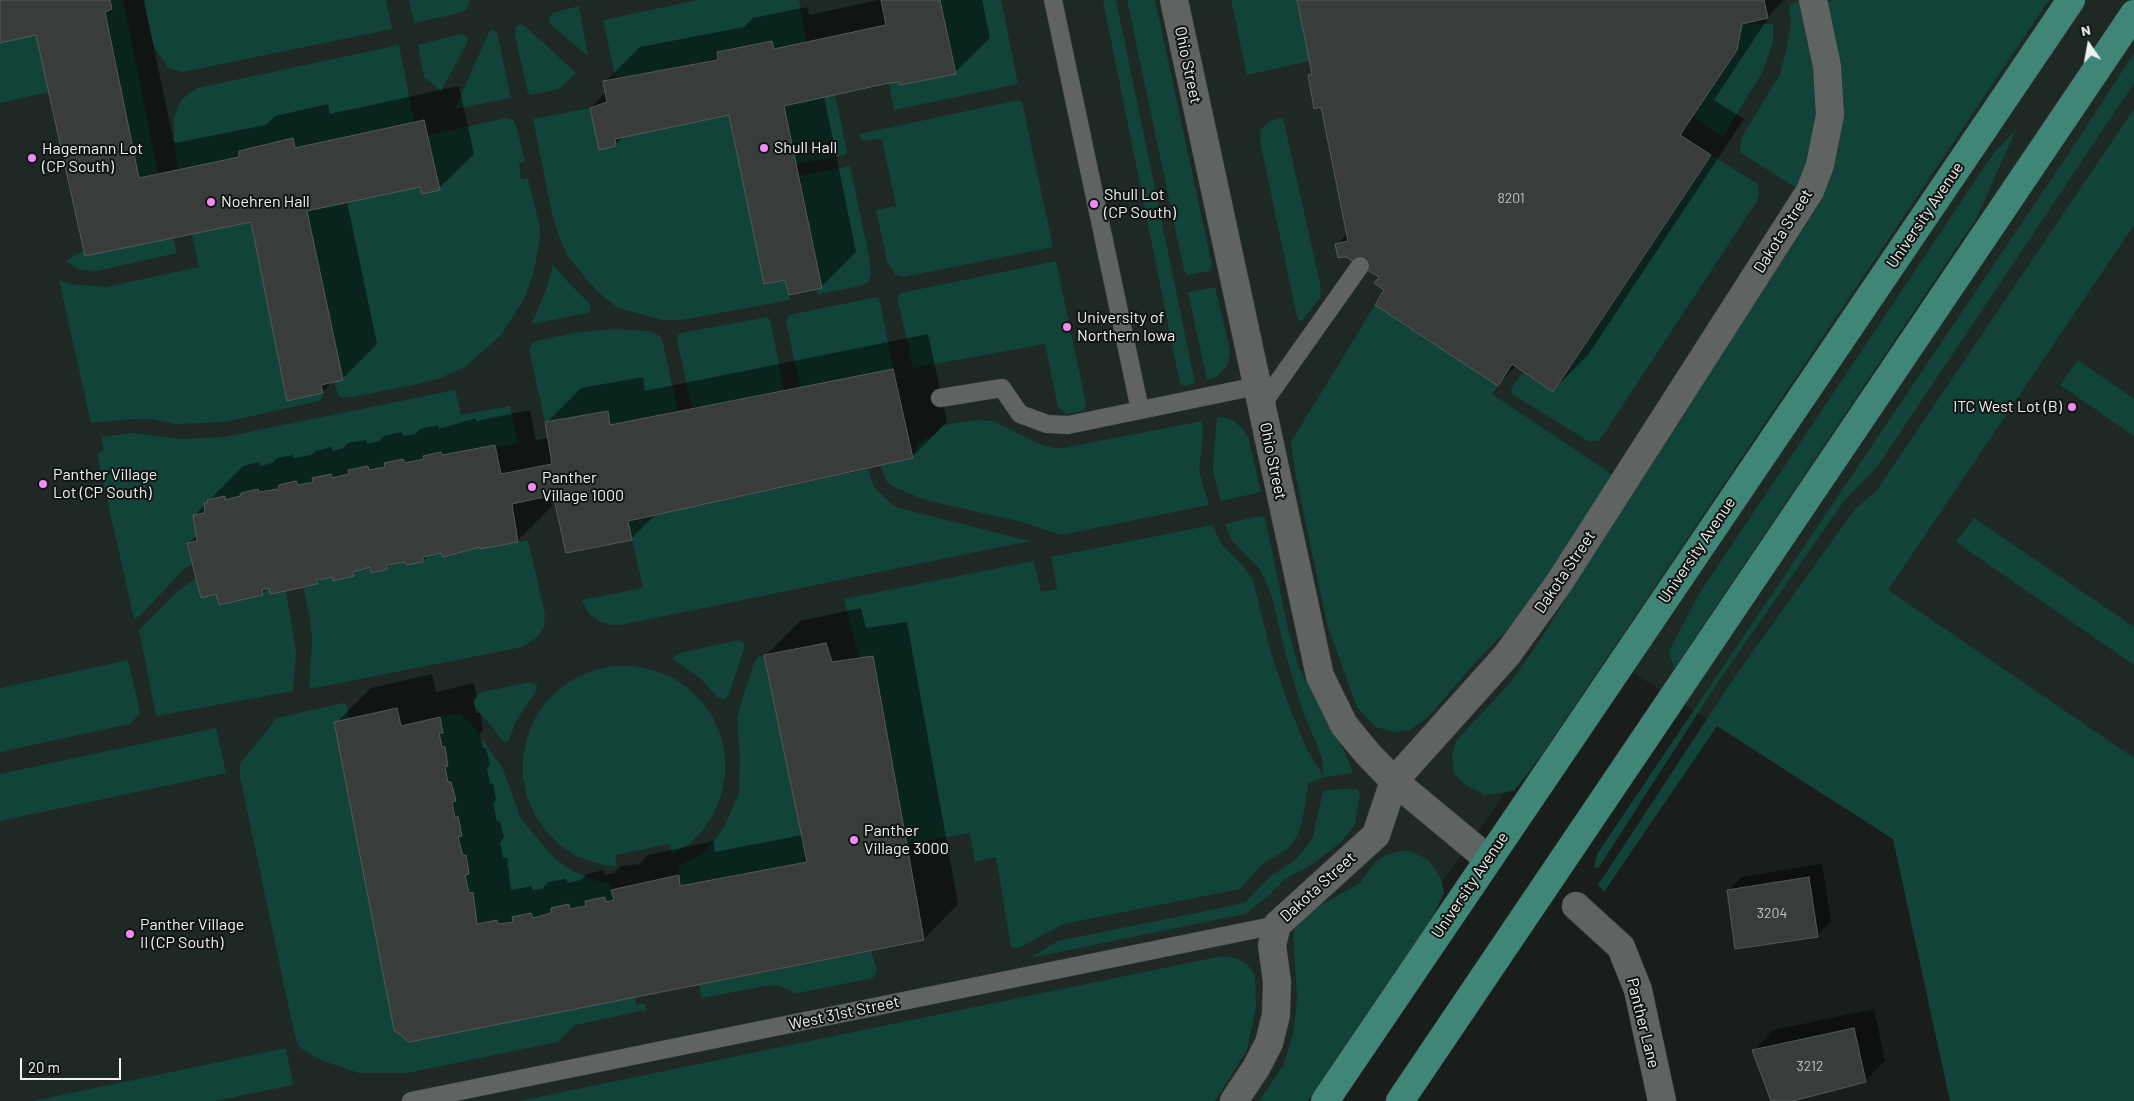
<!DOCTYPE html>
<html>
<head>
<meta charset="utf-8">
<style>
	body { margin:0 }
	#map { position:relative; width:2134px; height:1101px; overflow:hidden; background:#191e1c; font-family:Barlow,sans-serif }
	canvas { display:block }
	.north { position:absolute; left:2064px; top:20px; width:50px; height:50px; -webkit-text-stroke:4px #101413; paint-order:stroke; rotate:348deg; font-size:14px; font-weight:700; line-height:20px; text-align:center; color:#eff2f1 }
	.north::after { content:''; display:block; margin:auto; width:18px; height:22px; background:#eff2f1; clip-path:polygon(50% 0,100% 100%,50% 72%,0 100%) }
	.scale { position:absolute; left:20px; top:1058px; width:101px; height:22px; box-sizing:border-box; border:2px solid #eff2f1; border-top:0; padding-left:6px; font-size:15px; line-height:18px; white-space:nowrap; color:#eff2f1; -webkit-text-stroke:4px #101413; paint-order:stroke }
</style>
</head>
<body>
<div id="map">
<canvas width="2134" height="1101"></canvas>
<div class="north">N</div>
<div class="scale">20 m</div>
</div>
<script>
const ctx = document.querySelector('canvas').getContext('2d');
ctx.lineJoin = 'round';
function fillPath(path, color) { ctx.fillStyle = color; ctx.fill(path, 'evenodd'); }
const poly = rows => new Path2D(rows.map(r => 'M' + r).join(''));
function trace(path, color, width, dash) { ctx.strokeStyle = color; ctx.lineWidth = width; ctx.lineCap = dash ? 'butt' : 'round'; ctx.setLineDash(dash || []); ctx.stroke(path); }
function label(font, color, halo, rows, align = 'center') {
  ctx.font = font + ' Barlow,sans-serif'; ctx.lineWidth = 4; ctx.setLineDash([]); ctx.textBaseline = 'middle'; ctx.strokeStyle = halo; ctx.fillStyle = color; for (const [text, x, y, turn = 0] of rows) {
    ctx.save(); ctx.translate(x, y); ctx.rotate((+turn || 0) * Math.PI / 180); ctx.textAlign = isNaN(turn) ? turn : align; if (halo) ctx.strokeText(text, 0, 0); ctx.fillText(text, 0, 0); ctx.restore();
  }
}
fillPath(poly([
	[0,0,2134,0,2134,1101,1950,1101,1893,839,1604,654,1432,896,1293,1101,0,1101]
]), '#1e2926');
fillPath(poly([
	[110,0,123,0,158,174,139,178,105,12,112,9],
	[143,0,386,0,392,29,183,72,168,68,153,45],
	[409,0,469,0,470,2,466,10,455,14,414,23],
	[698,0,799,0,806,42,774,49,772,41,717,52,718,60,616,80,603,20],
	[940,0,1001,0,1018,84,894,110,889,83,899,82,900,85,956,73],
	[1103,0,1116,0,1195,383,1185,386,1180,384],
	[1127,0,1155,0,1212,265,1210,271,1188,275,1184,270],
	[1231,0,1297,0,1310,61,1247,75],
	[1834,0,2049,0,1541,756,1514,791,1484,795,1466,785,1454,774,1452,756,1456,741,1510,683,1542,637,1661,446,1794,243,1821,199,1836,157,1841,132,1841,95,1827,2],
	[1797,2,1802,3,1819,95,1816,138,1798,189,1741,153,1740,147,1742,137,1780,74,1787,47,1791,23,1789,8,1791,3],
	[579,6,588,56,550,24,549,17,553,13],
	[520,24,525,26,576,73,559,89,531,95,528,93,515,35,516,27],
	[1742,24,1773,24,1773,42,1763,71,1723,137,1693,116,1737,50],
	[493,30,497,32,511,98,455,109,489,32],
	[460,34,466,36,468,41,441,91,424,77,418,45],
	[36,35,49,92,0,103,0,43],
	[399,45,414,122,295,148,293,138,239,150,239,157,178,170,174,140,174,116,181,100,197,88],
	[2134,53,2134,83,1877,467,1844,501,1718,682,1599,867,1594,868,1597,854,2073,147],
	[835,95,847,151,845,155,796,164,784,106],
	[1018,100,1022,102,1053,247,903,277,895,274,887,261,876,210,896,206,882,139,862,141,860,134],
	[590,108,599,150,615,146,615,139,729,115,764,284,785,280,790,300,682,320,662,320,618,308,597,291,568,257,559,236,552,214,533,119],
	[2134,109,2134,225,1888,590,2134,758,2134,1101,1950,1101,1893,839,1717,726,1604,892,1598,885,1734,678,1855,509,1877,490],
	[507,118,513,120,517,129,525,162,519,163,521,179,528,179,539,223,540,239,533,275,524,299,501,335,465,367,438,379,417,384,352,397,339,397,334,382,343,380,307,211,420,187,422,193,440,190,428,135],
	[1283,118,1321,288,1320,298,1301,322,1297,317,1260,141,1261,129,1270,121],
	[2016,130,1977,217,1674,669,1669,651,1699,594,1993,154],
	[1711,155,1758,184,1759,193,1757,201,1603,435,1598,441,1588,441,1512,394,1511,389,1523,372,1554,392],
	[850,166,870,261,871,275,868,282,861,286,818,294,816,289,822,288,800,176],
	[251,222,288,401,323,393,322,397,319,401,225,422,175,424,152,419,135,419,91,423,59,280,70,284,106,287,199,267,192,234],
	[173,238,177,253,97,271,79,270,65,261,83,251,85,256],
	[1056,261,1086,404,1083,411,1066,414,1058,407,1045,344,913,368,897,297,901,293],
	[553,265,566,280,590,304,591,312,537,323,532,323,546,290],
	[1215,287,1230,351,1227,366,1218,376,1207,380,1188,292],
	[877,297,880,301,893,369,800,387,786,321,789,315],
	[1375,305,1498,386,1492,394,1616,477,1534,602,1474,664,1428,717,1410,730,1394,732,1376,727,1357,707,1327,624,1296,477,1291,442],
	[768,317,771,323,784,390,692,409,677,339,678,335,681,333],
	[615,329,649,331,658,335,662,339,678,411,610,425,608,411,545,422,529,350,532,344,536,341,580,332],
	[2078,360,2134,399,2134,436,2060,385],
	[455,390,461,415,510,406,518,443,500,448,495,445,442,455,441,452,423,456,424,459,405,463,384,463,385,467,369,470,367,466,348,470,349,474,332,478,331,474,313,478,313,482,259,492,258,489,241,493,240,496,225,500,225,497,207,500,205,513,193,515,197,541,187,543,192,565,185,568,141,615,134,619,97,454,104,450,101,437,132,433,181,439,224,437],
	[1222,417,1232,420,1241,427,1248,437,1261,492,1221,501,1213,472,1213,462,1217,418],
	[976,420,993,421,1037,443,1053,448,1063,448,1202,421,1203,436,1199,471,1209,505,1061,535,1022,522,925,500,892,486,887,482,881,466,912,458,918,442,934,435,943,425],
	[868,469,874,487,895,507,1030,541,621,625,611,625,599,621,588,613,582,600,643,588,628,521],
	[1259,516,1265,517,1288,629,1299,668,1345,753,1353,773,1324,777,1308,784,1302,823,1297,836,1288,849,1262,864,1240,889,1063,924,1019,948,1011,947,996,857,975,862,970,833,907,844,844,599,1034,561,1041,592,1057,589,1051,557,1212,525,1222,545,1243,566,1253,580,1272,656,1288,703,1306,748,1323,775,1322,758,1301,706,1285,652,1272,597,1265,579,1259,568,1231,539,1225,524],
	[1974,518,2134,627,2134,665,1956,542],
	[528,540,545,614,544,627,537,637,523,647,309,689,312,639,310,617,303,587,317,584,317,580,333,577,333,581,353,572,370,567,371,573,388,569,387,565,405,562,406,565,423,562,423,557,441,553,443,557,480,547,481,549],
	[196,578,201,597,216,594,219,605,263,595,262,590,269,588,286,591,296,650,293,691,156,716,139,630,177,592],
	[739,640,744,643,744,649,729,694,724,700,717,697,701,679,673,659,679,653],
	[764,655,807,862,680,886,678,867,701,854,714,841,724,827,739,793,740,760,737,717,753,665,758,657],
	[128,660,140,713,130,724,0,752,0,688],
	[613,666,633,666,653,670,671,677,688,688,702,702,713,718,721,736,725,756,725,775,721,795,714,813,703,830,689,844,672,855,669,844,615,855,617,867,595,863,576,856,560,845,546,831,535,815,527,797,523,777,523,757,527,738,534,720,545,703,559,689,576,678,594,670],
	[531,682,537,685,536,691,516,721,508,742,504,742,473,704,473,698,482,692],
	[343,703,346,704,349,719,335,723,394,1030,409,1042,635,997,636,1005,645,1003,646,1010,575,1025,558,1042,407,1073,359,1073,323,1061,302,1049,298,1045,294,1032,240,777,240,764,277,718],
	[460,713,476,730,503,769,521,819,553,857,572,871,597,881,610,883,614,900,606,902,604,897,585,901,586,906,570,909,569,904,551,908,551,913,533,918,531,913,512,917,513,922,498,924,497,920,477,924,473,892,469,893,465,875,469,874,466,855,463,856,458,837,462,836,459,817,455,818,452,802,455,801,452,782,448,782,445,767,448,765,445,747,442,747,439,733,440,717],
	[216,728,226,773,0,821,0,774],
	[1342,789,1356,789,1360,793,1355,824,1341,842,1313,864,1285,879,1267,897,1245,914,1030,958,1058,941,1245,903,1271,876,1295,860,1303,851,1313,837,1323,791],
	[1400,851,1409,851,1429,860,1441,879,1444,893,1428,927,1308,1101,1259,1101,1283,1066,1293,1035,1297,999,1293,933,1298,922,1308,912,1360,883,1375,862,1386,855],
	[871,951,877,971,873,978,798,993,793,992,778,985,765,986,702,998,699,985],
	[1222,956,1235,958,1247,964,1255,975,1256,1007,1247,1050,1215,1101,519,1101],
	[286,1048,293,1085,214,1101,33,1101]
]), '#114338');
fillPath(poly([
	[0,0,144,0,174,143,266,125,275,116,328,104,330,114,459,86,474,154,439,188,421,186,347,202,377,344,342,379,333,381,322,392,252,220,86,255,37,34,0,42],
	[878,0,982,0,990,38,955,72,900,80,824,96,856,252,821,287,730,114,624,136,615,145,591,108,606,92,605,82,640,47,744,27,753,18,807,7,809,15],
	[1298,0,1784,0,1772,12,1714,100,1744,119,1588,355,1553,390,1516,366,1498,384,1386,290,1381,277,1336,245,1348,233,1322,106,1309,76,1313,72],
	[928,334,947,422,912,457,656,514,631,539,553,494,550,494,552,506,517,541,442,552,429,555,423,561,393,562,388,568,372,571,371,566,359,569,353,575,322,578,317,583,270,586,262,594,217,592,189,543,197,535,194,516,243,466,259,462,260,466,272,463,277,458,293,455,293,458,311,455,316,451,331,447,333,451,343,448,348,443,366,440,367,444,379,441,384,436,402,432,403,436,415,434,420,429,438,425,439,429,476,418,476,421,530,410,536,440,549,438,546,423,581,388,643,377,645,391],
	[861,608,866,628,907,622,958,904,924,939,409,1041,336,723,371,688,432,674,436,692,474,683,477,697,474,700,476,713,480,713,483,730,480,733,483,748,486,748,490,765,487,768,490,784,493,783,496,800,493,804,497,822,500,821,504,838,500,842,503,858,507,858,511,890,532,886,532,890,542,889,548,882,566,879,568,883,580,880,587,874,604,870,605,875,614,873,621,866,639,864,648,855,714,841,715,852,802,835,765,656,800,621],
	[1822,864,1831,922,1817,935,1728,891,1742,877],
	[1874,1009,1885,1061,1865,1081,1788,1101,1772,1101,1754,1050,1774,1030]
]), '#0007');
const building = poly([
	[0,0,110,0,112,9,105,12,139,178,239,157,239,151,293,138,295,148,424,120,440,190,422,194,420,187,307,211,343,380,321,385,323,393,287,401,251,222,85,256,36,35,0,43,0,0],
	[881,0,940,0,956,74,900,85,899,82,889,83,784,106,822,288,789,295,785,280,764,284,729,115,615,139,616,146,599,150,590,108,607,102,603,81,718,60,717,52,772,41,774,49,886,25,881,0],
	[1297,0,1764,0,1768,18,1742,24,1737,50,1680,135,1711,155,1553,392,1512,364,1498,386,1375,305,1384,290,1374,283,1379,277,1346,257,1338,258,1335,244,1348,241,1321,107,1314,109,1308,75,1312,74,1297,0],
	[893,369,913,458,628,521,632,540,566,553,553,495,512,504,518,542,480,549,480,547,443,557,441,553,423,557,423,562,406,565,405,562,387,565,388,569,371,573,370,567,353,572,354,576,333,581,333,577,317,580,317,584,286,591,270,594,269,588,262,590,263,595,219,605,216,594,201,598,187,543,197,541,193,515,205,513,204,503,208,503,207,500,225,496,225,500,240,496,241,493,258,489,259,492,278,489,279,485,296,481,298,485,313,482,312,478,331,474,332,478,349,474,348,470,368,466,369,470,385,467,384,463,403,459,405,463,424,459,423,456,441,452,442,455,495,445,501,474,552,464,545,422,608,411,610,425,893,369],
	[826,643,832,662,873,656,924,940,409,1042,394,1030,334,722,397,708,401,726,440,717,443,733,439,733,442,747,445,747,448,766,445,767,448,782,451,782,456,801,452,802,455,818,458,816,462,836,458,837,463,856,466,855,469,874,465,875,469,893,473,892,477,924,497,920,498,924,513,922,512,917,531,913,533,918,551,913,551,908,569,904,570,909,586,906,585,901,605,897,606,902,614,900,611,890,679,875,680,886,807,862,764,655,826,643],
	[1809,877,1818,937,1735,949,1727,890,1809,877],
	[1854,1028,1866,1082,1793,1101,1771,1101,1752,1050,1854,1028]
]);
fillPath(building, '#383c3b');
trace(building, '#555a58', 1);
const service = poly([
	[1053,0,1140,410],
	[940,398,1002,388,1020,414,1047,424,1068,425,1257,386],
	[1261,406,1360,266],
	[411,1101,1277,925]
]);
const minor = poly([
	[1576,906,1621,947,1638,990,1662,1101],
	[1234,1101,1256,1068,1269,1043,1276,1015,1277,982,1272,945,1277,925,1376,835,1394,781,1507,655,1559,583,1810,191,1820,165,1830,115,1827,66,1813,0]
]);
const tertiary = poly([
	[1174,0,1320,676,1344,725,1367,753,1394,781,1488,859]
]);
const primary = poly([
	[1325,1101,2071,0],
	[1400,1101,2134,14]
]);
trace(service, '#343736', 19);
trace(minor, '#343736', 29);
trace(tertiary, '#343736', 29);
trace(primary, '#343736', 29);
trace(service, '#5f6463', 18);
trace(minor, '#5f6463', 28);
trace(tertiary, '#5f6463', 28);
trace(primary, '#408677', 28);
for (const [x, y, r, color] of [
	[764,148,5,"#f08bf5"],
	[32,158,5,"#f08bf5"],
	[211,202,5,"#f08bf5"],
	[1094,204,5,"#f08bf5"],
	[1067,327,5,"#f08bf5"],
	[2072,407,5,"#f08bf5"],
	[43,484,5,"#f08bf5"],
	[532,487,5,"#f08bf5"],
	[854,840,5,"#f08bf5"],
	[130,934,5,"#f08bf5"]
]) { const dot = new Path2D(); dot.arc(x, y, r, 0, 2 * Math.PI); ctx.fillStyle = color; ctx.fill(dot); trace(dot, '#101413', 2); }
label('14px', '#c1c4c4', null, [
	["8201",1511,198],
	["3204",1772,913],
	["3212",1810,1066]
]);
label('16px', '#eff2f1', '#101413', [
	["Ohio Street",1188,65,78],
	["University Avenue",1925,215,-56],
	["Dakota Street",1783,231,-58],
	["Ohio Street",1273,461,78],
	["University Avenue",1697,550,-56],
	["Dakota Street",1565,572,-56],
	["University Avenue",1470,885,-56],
	["Dakota Street",1318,887,-42],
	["West 31st Street",844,1013,-12],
	["Panther Lane",1643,1023,76]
]);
label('16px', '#eff2f1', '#101413', [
	["Shull Hall",774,148],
	["Hagemann Lot",42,149],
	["(CP South)",42,167],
	["Shull Lot",1104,195],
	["(CP South)",1104,213],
	["Noehren Hall",221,202],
	["University of",1077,318],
	["Northern Iowa",1077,336],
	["ITC West Lot (B)",2062,407,"right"],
	["Panther Village",53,475],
	["Lot (CP South)",53,493],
	["Panther",542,478],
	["Village 1000",542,496],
	["Panther",864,831],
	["Village 3000",864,849],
	["Panther Village",140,925],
	["II (CP South)",140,943]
], 'left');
</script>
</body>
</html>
